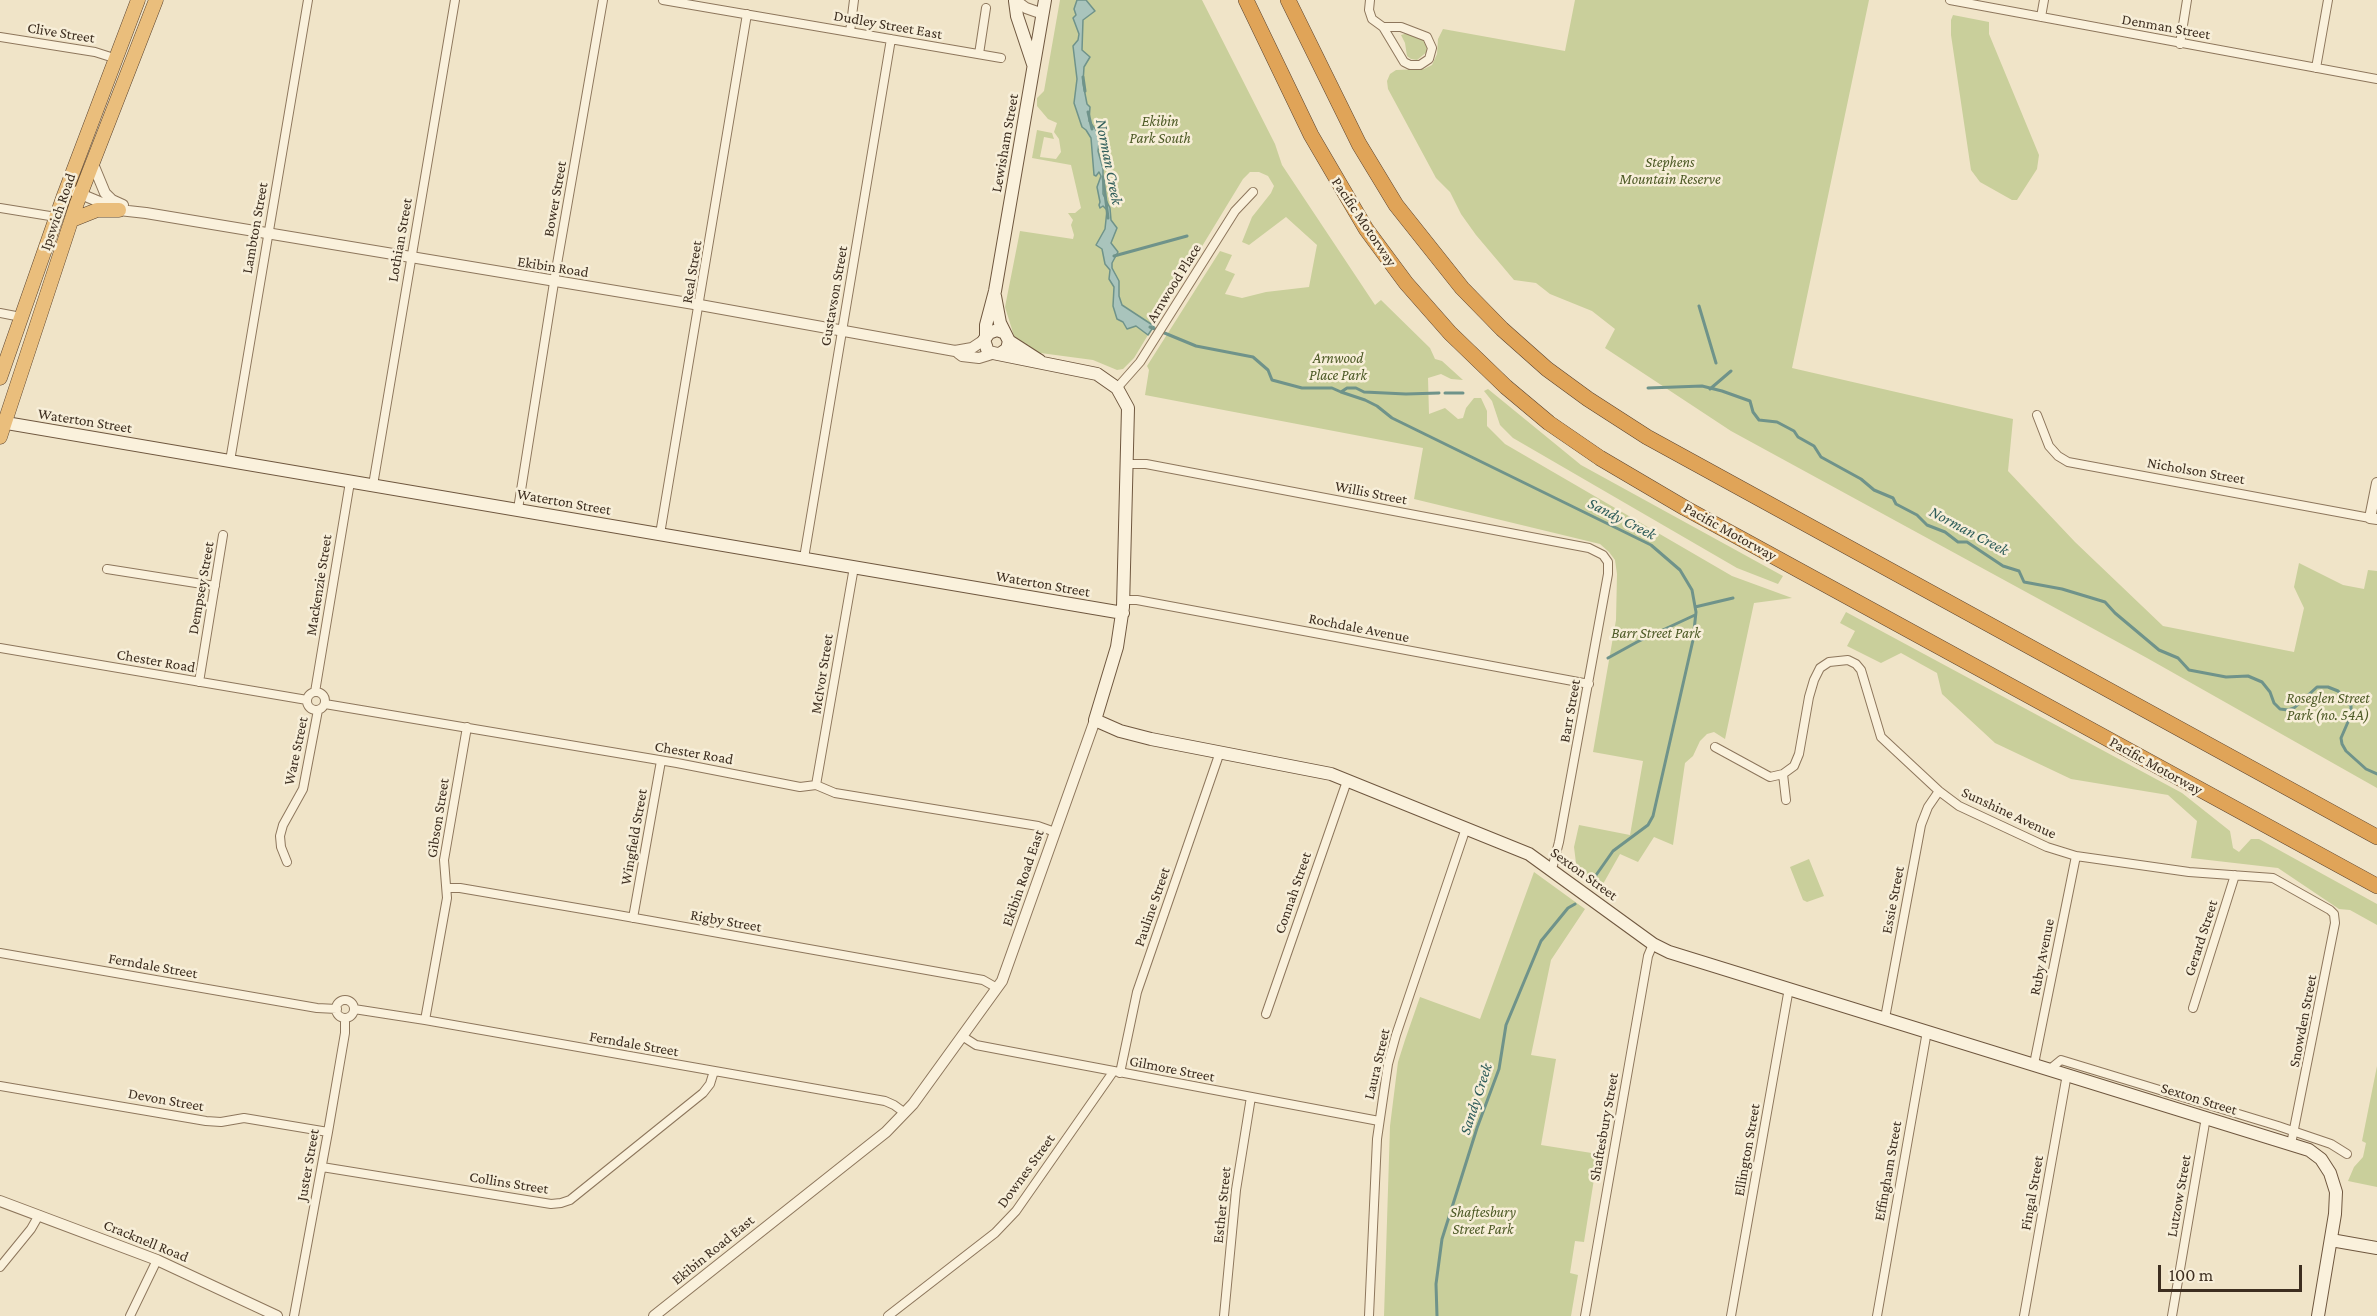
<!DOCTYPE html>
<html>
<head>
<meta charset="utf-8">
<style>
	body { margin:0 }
	#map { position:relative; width:2377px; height:1316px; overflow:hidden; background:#f0e4c8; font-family:"Crimson Pro",serif }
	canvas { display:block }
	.scale { position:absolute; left:2158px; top:1265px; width:144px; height:27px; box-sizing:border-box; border:3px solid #3d2e20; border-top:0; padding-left:8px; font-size:18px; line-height:21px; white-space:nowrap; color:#3d2e20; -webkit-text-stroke:4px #f7eed8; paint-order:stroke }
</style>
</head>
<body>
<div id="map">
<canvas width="2377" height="1316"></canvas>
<div class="scale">100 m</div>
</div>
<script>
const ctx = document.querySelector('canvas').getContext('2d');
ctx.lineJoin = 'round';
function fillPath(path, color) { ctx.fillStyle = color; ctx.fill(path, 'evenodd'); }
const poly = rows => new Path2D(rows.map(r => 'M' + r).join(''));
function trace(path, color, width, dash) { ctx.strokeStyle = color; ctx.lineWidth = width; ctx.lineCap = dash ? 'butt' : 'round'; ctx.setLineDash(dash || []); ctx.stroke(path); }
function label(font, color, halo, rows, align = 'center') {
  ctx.font = font + ' "Crimson Pro",serif'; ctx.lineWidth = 5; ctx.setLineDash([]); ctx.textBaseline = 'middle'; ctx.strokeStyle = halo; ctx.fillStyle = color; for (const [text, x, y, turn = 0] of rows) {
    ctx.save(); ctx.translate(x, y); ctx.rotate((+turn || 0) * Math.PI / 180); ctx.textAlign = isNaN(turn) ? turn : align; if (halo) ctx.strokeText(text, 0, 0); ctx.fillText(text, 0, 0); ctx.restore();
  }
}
fillPath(poly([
	[1060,0,1202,0,1275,144,1282,165,1375,305,1381,300,1430,348,1435,359,1442,361,1463,380,1451,379,1441,374,1428,378,1429,414,1445,408,1458,419,1463,418,1466,408,1474,398,1481,398,1487,411,1487,426,1505,444,1732,576,1792,598,1754,603,1725,739,1714,732,1707,734,1700,741,1693,756,1685,763,1673,845,1654,837,1638,862,1620,854,1603,884,1577,871,1574,847,1579,825,1630,835,1643,761,1593,752,1616,620,1617,574,1615,560,1609,552,1600,544,1414,499,1423,448,1145,395,1149,370,1147,366,1220,251,1232,255,1225,270,1235,274,1225,294,1242,298,1266,292,1309,287,1317,245,1286,217,1249,245,1242,242,1252,217,1271,193,1274,186,1268,176,1259,172,1250,172,1243,179,1134,358,1123,369,1117,370,1093,360,1033,352,1029,346,1014,336,1005,307,1020,231,1073,239,1074,235,1071,225,1073,220,1068,213,1075,213,1081,208,1071,165,1032,158,1037,130,1052,133,1054,139,1044,137,1040,157,1056,159,1061,152,1059,139,1054,132,1057,123,1048,119,1037,106,1037,98,1044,91],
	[1575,0,1869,0,1792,368,2013,419,2008,471,2075,542,2163,626,2294,652,2304,608,2294,587,2299,563,2343,585,2364,589,2368,570,2377,571,2377,788,2147,658,1731,431,1605,348,1615,329,1592,311,1550,294,1536,283,1514,280,1476,235,1461,214,1450,192,1436,178,1388,89,1387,81,1390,74,1396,70,1424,69,1432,65,1437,54,1438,39,1443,29,1565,51],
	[1953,15,1989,22,1989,34,2039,155,2037,169,2017,200,2012,200,1980,182,1971,170,1951,35,1951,20],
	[1408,33,1424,40,1428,47,1428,51,1417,60,1411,59,1407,56,1405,43,1401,35],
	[1488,389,1581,465,1783,576,1778,584,1737,568,1513,438,1500,425,1492,401,1484,391],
	[1846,612,2182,793,2230,831,2233,848,2239,852,2251,839,2259,839,2377,904,2377,925,2350,910,2339,909,2278,868,2191,858,2197,821,2168,795,2071,779,1995,743,1942,694,1937,673,1901,653,1881,663,1847,646,1855,631,1840,623],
	[1809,859,1824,896,1807,902,1803,900,1790,867],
	[1534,872,1585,909,1551,960,1531,1055,1556,1059,1541,1145,1598,1154,1584,1242,1575,1241,1570,1273,1578,1275,1571,1316,1384,1316,1390,1126,1398,1062,1405,1040,1420,997,1480,1019],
	[2377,1066,2377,1187,2348,1181,2354,1167,2363,1157,2366,1143,2362,1141]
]), '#c9cf9b');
const water = poly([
	[1077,0,1086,0,1095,11,1083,20,1082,50,1090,57,1084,67,1083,83,1087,104,1090,107,1089,121,1100,135,1098,151,1103,169,1103,194,1110,208,1111,220,1117,228,1111,243,1118,252,1112,263,1112,268,1119,281,1119,296,1122,305,1154,326,1148,335,1136,326,1127,329,1123,322,1117,319,1113,306,1114,287,1109,279,1110,270,1105,264,1102,249,1096,245,1105,229,1107,210,1103,206,1100,208,1099,205,1100,202,1097,187,1101,176,1099,172,1096,176,1094,175,1091,138,1086,130,1082,127,1074,103,1077,79,1073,46,1078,40,1079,34,1073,18,1076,15,1074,9,1077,0]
]);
fillPath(water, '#a9c4bc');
trace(water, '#6f938a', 1.5);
trace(poly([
	[1083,77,1085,91],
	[1088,112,1092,129],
	[1103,177,1108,218],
	[1114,256,1187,236],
	[1699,306,1716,363],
	[1150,327,1196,346,1253,357,1268,370,1272,380,1302,388,1332,388,1341,392,1347,388,1356,388,1364,392,1406,394,1439,393],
	[1648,388,1702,386,1722,391,1750,401,1753,412,1759,420,1777,422,1794,431,1798,437,1814,446,1821,457,1861,479,1874,490,1893,498,1896,504,1917,515,1927,525,1945,532,1958,542,1967,542,2003,566,2019,571,2024,582,2062,589,2105,602,2115,613,2159,650,2178,658,2189,670,2226,677,2248,676,2262,682,2270,692,2274,703,2280,709,2288,710,2294,708,2317,687,2328,687,2338,691,2351,706,2351,715,2341,738,2342,744,2346,751,2366,769,2377,774],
	[1710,389,1731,371],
	[1341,392,1365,400,1377,406,1392,418,1651,545,1680,570,1692,590,1696,612,1693,640,1653,816,1648,825,1613,851,1594,878],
	[1445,393,1463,393],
	[1695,607,1733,598],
	[1608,658,1637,642,1695,615],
	[1437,1316,1436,1284,1442,1239,1477,1128,1499,1069,1506,1025,1541,941,1568,908,1575,904]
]), '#6f938a', 3);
const minor = poly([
	[663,0,1001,58],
	[1370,0,1369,10,1372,19,1383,27,1404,62,1410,65,1420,65,1429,59,1432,48,1427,37,1401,27,1383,27],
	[1950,0,2377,79],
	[2041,17,2044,0],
	[850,32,854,0],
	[0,37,95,52,117,59],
	[2180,44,2187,0],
	[979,54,986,8],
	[2316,68,2328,0],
	[0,208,56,217],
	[0,313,21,317],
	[1117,388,1140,362,1235,211,1253,192],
	[2037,415,2049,446,2058,456,2068,462,2370,518],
	[230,461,308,0],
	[1128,464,1146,464,1589,548,1603,555,1608,562,1608,574,1559,842,1552,869],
	[373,485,455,0],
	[518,509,556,270,603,0],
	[660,534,747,14],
	[804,558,891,39],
	[107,569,215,586],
	[1124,600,1137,600,1589,684],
	[0,648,307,700],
	[199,682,223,535],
	[315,692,350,482],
	'307 701a9 9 0 1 1 18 0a9 9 0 1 1-18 0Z',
	[325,704,677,763,800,787,816,785,835,793,1038,826,1055,832],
	[1715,747,1770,777,1783,774,1794,766,1799,754,1809,697,1814,680,1820,668,1829,662,1848,660,1856,664,1861,670,1881,737,1939,791,1959,806,2047,847,2076,856,2189,872,2273,878,2330,910,2334,914,2335,923,2291,1144],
	[1783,774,1786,800],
	[816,785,854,567],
	[287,862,281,847,280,836,283,825,303,789,318,710],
	[447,888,460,888,612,914,983,980,997,988],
	[633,918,661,761],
	[0,953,317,1008,337,1009],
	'336 1009a9 9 0 1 1 18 0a9 9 0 1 1-18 0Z',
	[2193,1008,2235,875],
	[354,1009,425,1020,885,1101,894,1105,905,1113],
	[1266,1014,1347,781],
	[1885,1018,1921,825,1928,807,1939,791],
	[425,1020,447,898,444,860,467,727],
	[962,1036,976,1045,997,1049,1379,1121],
	[2034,1064,2076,856],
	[2050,1069,2061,1060,2278,1126,2331,1144,2347,1154],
	[1120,1073,1137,992,1220,752],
	[0,1086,206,1121,221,1122,244,1118,328,1132],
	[322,1167,551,1204,561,1203,570,1200,703,1093,710,1084,714,1071],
	[0,1267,31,1229,39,1215],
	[130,1316,157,1260],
	[294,1316,328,1132,345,1033,345,1018],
	[888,1316,995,1233,1016,1211,1113,1072],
	[1224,1316,1236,1190,1251,1097],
	[1369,1316,1377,1139,1388,1064,1396,1035,1466,828],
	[1585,1316,1648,956,1653,944],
	[1731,1316,1789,988],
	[1877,1316,1927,1031],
	[2024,1316,2067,1074],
	[2172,1316,2206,1117]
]);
const tertiary = poly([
	[1015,0,1026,8,1043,14],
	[93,164,105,193,112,200,123,205],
	[66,188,119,210,146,213,700,305,955,351,972,348,984,340],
	[958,353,962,356,979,358,992,354],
	[2377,483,2370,518,2377,519],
	[0,1201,157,1260,277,1316],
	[654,1316,886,1132,913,1104,1002,981,1095,720]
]);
const secondary = poly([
	[1015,1,1017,16,1033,64],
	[995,296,1000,323,1009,341,1007,349,1000,354],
	[1005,333,997,330,989,333,984,340,988,352,1097,374,1117,388,1128,408,1123,607,1117,647,1095,720,1120,731,1151,739,1331,774,1529,854,1653,944,1669,952,2309,1150,2321,1159,2330,1173,2336,1192,2335,1214,2318,1316],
	[986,336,986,325,995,291,1045,0],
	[1009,341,1040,361],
	[0,422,1123,613],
	[2331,1240,2377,1248]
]);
const trunk = poly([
	[72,220,97,210,119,210],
	[0,378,63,198,138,0],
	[0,437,77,203,156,0]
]);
const motorway = poly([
	[1246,0,1311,135,1366,229,1406,283,1450,333,1506,387,1549,423,1600,458,1685,508,2377,886],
	[1288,0,1359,144,1396,205,1462,288,1502,329,1547,369,1588,399,1647,437,2377,837]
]);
trace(minor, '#8d765c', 10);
trace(tertiary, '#8d765c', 12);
trace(secondary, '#6f573f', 14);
trace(trunk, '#5b4430', 15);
trace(motorway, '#5b4430', 16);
trace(minor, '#faf1dc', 8);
trace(tertiary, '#faf1dc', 10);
trace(secondary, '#faf1dc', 12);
trace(trunk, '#eabe7c', 14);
trace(motorway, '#e0a458', 15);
label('15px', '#3d2e20', '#f7eed8', [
	["Dudley Street East",888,25,10],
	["Denman Street",2166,27,10],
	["Clive Street",61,33,9],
	["Lewisham Street",1005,143,-80],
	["Bower Street",555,199,-80],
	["Ipswich Road",58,212,-71],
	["Pacific Motorway",1364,222,56],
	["Lambton Street",255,228,-80],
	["Lothian Street",400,240,-80],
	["Ekibin Road",553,267,9],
	["Real Street",692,272,-81],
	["Arnwood Place",1174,283,-58],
	["Gustavson Street",834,296,-80],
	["Waterton Street",85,421,9],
	["Nicholson Street",2196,471,10],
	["Willis Street",1371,493,11],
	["Waterton Street",564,502,10],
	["Pacific Motorway",1730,532,29],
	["Waterton Street",1043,584,10],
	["Mackenzie Street",319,585,-81],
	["Dempsey Street",201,588,-80],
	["Rochdale Avenue",1359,628,11],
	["Chester Road",156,661,10],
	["McIvor Street",822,674,-81],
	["Barr Street",1570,711,-80],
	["Ware Street",296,751,-78],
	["Chester Road",694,753,10],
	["Pacific Motorway",2156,766,29],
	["Sunshine Avenue",2009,813,25],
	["Gibson Street",438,818,-81],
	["Wingfield Street",634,837,-80],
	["Sexton Street",1584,874,36],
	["Ekibin Road East",1023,878,-71],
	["Connah Street",1293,893,-71],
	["Essie Street",1893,900,-79],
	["Pauline Street",1152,907,-71],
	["Rigby Street",726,921,10],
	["Gerard Street",2201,938,-72],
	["Ruby Avenue",2042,957,-79],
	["Ferndale Street",153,966,10],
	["Snowden Street",2303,1021,-79],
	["Ferndale Street",634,1044,10],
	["Laura Street",1377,1064,-77],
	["Gilmore Street",1172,1069,11],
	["Sexton Street",2199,1099,17],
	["Devon Street",166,1100,10],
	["Shaftesbury Street",1604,1127,-80],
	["Ellington Street",1747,1150,-80],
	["Juster Street",308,1165,-80],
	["Downes Street",1026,1171,-54],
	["Effingham Street",1888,1171,-80],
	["Collins Street",509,1183,9],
	["Fingal Street",2032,1193,-80],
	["Lutzow Street",2179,1196,-80],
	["Esther Street",1222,1205,-84],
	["Cracknell Road",146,1241,22],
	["Ekibin Road East",713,1250,-39]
]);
label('italic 15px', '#4d5a26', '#f7eed8', [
	["Ekibin",1160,121],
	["Park South",1160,138],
	["Stephens",1670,162],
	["Mountain Reserve",1670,179],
	["Arnwood",1338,358],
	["Place Park",1338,375],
	["Barr Street Park",1656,633],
	["Roseglen Street",2328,698],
	["Park (no. 54A)",2328,715],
	["Shaftesbury",1483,1212],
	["Street Park",1483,1229]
]);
label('italic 16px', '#2f5d5a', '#f7eed8', [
	["Norman Creek",1109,162,79],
	["Sandy Creek",1622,519,27],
	["Norman Creek",1969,531,28],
	["Sandy Creek",1476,1099,-72]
]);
</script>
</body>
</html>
